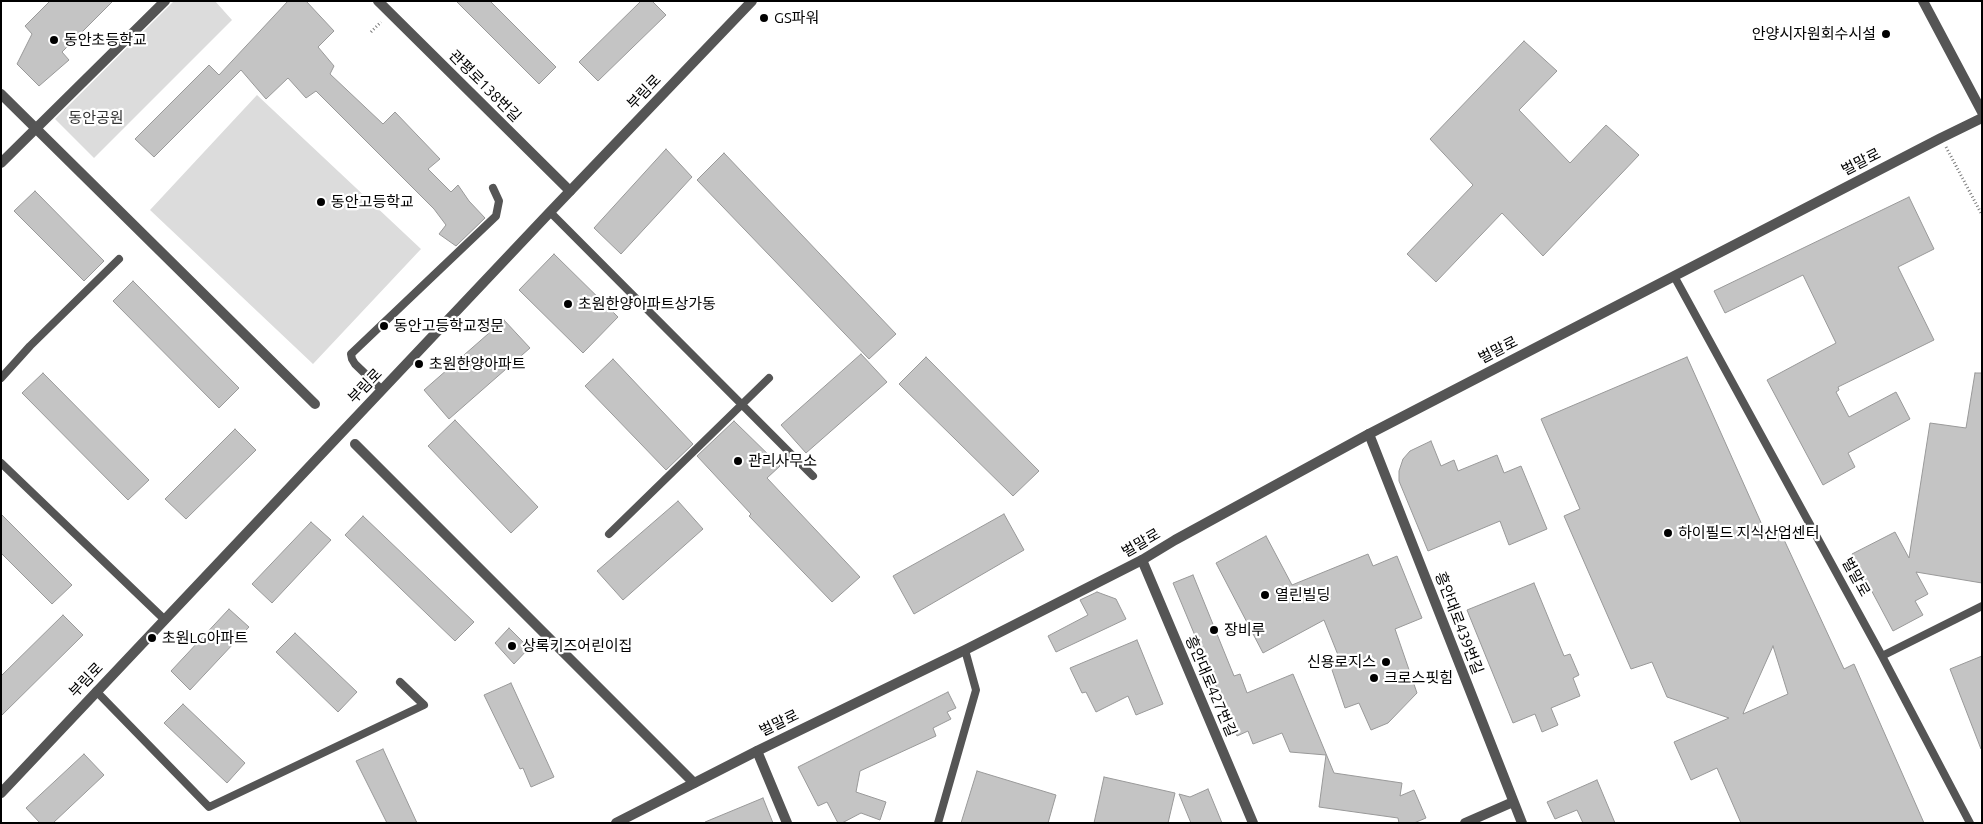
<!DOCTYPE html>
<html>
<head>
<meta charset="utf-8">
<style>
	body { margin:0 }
	#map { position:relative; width:1983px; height:824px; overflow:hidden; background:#fff; font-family:Ubuntu,sans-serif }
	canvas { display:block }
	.frame { position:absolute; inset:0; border:2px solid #000; pointer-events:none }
</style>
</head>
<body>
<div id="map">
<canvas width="1983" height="824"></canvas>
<div class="frame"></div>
</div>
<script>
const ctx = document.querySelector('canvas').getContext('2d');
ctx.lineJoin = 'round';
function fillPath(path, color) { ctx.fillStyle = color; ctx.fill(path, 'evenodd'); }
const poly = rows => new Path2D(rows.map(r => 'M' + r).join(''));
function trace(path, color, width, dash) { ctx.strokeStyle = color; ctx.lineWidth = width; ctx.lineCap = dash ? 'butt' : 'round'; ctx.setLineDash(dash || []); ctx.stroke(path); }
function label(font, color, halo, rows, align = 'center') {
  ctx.font = font + ' Ubuntu,"Noto Sans KR",sans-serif'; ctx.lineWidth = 4.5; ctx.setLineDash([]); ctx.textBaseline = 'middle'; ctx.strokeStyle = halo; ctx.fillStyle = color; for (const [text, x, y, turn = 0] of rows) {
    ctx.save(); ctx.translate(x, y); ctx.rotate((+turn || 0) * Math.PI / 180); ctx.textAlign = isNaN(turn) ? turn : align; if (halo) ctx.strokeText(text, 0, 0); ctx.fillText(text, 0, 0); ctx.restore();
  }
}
fillPath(poly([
	[174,1,215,1,232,20,94,158,55,119],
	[257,95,421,249,313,364,150,210]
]), '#dcdcdc');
const building = poly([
	[50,1,113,1,62,52,69,60,39,86,17,64,32,34,25,26,50,1],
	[288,1,306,1,334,31,318,47,334,66,330,74,383,124,395,112,440,159,428,169,451,192,458,185,469,201,485,218,456,246,439,234,446,225,434,209,316,91,306,98,288,78,266,99,241,70,154,157,135,139,209,65,219,75,288,1],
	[456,1,490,1,556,67,539,84,456,1],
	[641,1,652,1,666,15,598,81,579,62,641,1],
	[1524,41,1557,71,1519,110,1570,163,1606,125,1639,155,1543,256,1502,213,1436,282,1407,254,1473,185,1430,139,1524,41],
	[666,149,692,177,621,254,594,228,666,149],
	[724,153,896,334,869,359,697,180,724,153],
	[35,191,104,261,84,281,14,211,35,191],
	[1909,197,1934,249,1898,267,1934,340,1838,387,1839,390,1836,392,1849,417,1896,392,1910,419,1848,453,1855,467,1823,485,1767,380,1836,343,1803,275,1725,313,1714,291,1909,197],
	[554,254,618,317,583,353,519,290,554,254],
	[133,281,239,388,219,408,113,301,133,281],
	[504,320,530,348,449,419,424,390,504,320],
	[861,354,887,382,806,453,781,425,861,354],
	[926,357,1039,471,1013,496,899,384,926,357],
	[1687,357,1767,536,1780,531,1844,669,1854,664,1924,823,1741,823,1717,768,1691,780,1674,742,1729,718,1667,697,1652,662,1631,669,1564,516,1580,509,1541,419,1687,357],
	[1773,646,1788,694,1743,714,1744,711,1773,646],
	[613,359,693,444,666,470,585,386,613,359],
	[43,373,149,480,128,500,22,393,43,373],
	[1975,373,1982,373,1982,583,1916,572,1928,594,1915,601,1923,615,1893,631,1852,554,1895,532,1909,558,1930,423,1966,428,1975,373],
	[455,420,538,507,511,533,428,446,455,420],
	[734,421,780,466,767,478,860,577,832,602,749,516,751,514,697,456,734,421],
	[235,429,256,450,186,519,165,499,235,429],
	[1431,441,1441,466,1454,460,1458,471,1497,455,1504,473,1521,466,1547,529,1509,545,1500,521,1428,551,1399,481,1399,471,1403,459,1410,451,1431,441],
	[678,501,703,529,623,600,597,571,678,501],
	[1,514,72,585,52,604,1,553,1,514],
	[1004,514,1024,550,914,614,893,576,1004,514],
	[363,516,474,622,455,641,345,535,363,516],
	[311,522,331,540,272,603,252,584,311,522],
	[1266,536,1292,585,1368,554,1373,566,1397,556,1422,618,1395,629,1417,693,1388,723,1371,730,1359,703,1345,708,1330,664,1340,660,1324,620,1263,653,1216,563,1266,536],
	[1193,575,1234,676,1240,674,1247,693,1293,674,1334,773,1402,783,1400,796,1414,790,1426,818,1414,823,1399,823,1398,818,1319,807,1326,755,1290,752,1282,733,1253,744,1248,731,1237,736,1173,583,1193,575],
	[1534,583,1564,656,1570,654,1579,675,1573,678,1580,696,1551,708,1558,725,1542,732,1535,714,1513,723,1467,610,1534,583],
	[1097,592,1116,599,1126,619,1056,652,1048,636,1088,615,1080,600,1097,592],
	[229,609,249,627,190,690,171,671,229,609],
	[63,615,83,635,1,716,1,676,63,615],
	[509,628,529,648,514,664,495,643,509,628],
	[295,633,357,692,338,712,276,652,295,633],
	[1137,640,1163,704,1136,715,1128,696,1096,712,1086,692,1082,693,1070,668,1137,640],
	[1982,656,1982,748,1981,749,1950,669,1982,656],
	[511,683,554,777,531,787,523,768,520,769,484,695,511,683],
	[948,692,956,708,947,712,951,719,933,728,936,736,860,771,856,792,886,802,880,820,861,813,842,823,838,823,827,802,818,806,798,767,948,692],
	[183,704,245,763,227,783,164,723,183,704],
	[383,749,417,823,387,823,356,761,383,749],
	[84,754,104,775,53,823,40,823,26,808,84,754],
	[977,771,1056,795,1048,823,961,823,977,771],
	[1104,777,1175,793,1168,823,1094,823,1104,777],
	[1597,780,1615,823,1583,823,1577,810,1555,819,1547,802,1597,780],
	[1208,789,1222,823,1191,823,1179,794,1190,797,1208,789],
	[763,798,773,823,705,823,705,822,763,798]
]);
fillPath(building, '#c4c4c4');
trace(building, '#999', 1);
trace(poly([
	[371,32,381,22],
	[1946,147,1982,215]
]), '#777', 3, [1, 2.5]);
trace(poly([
	[550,212,813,476],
	[1674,276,1882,656,1970,823],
	[1,378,30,346,119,259],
	[382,390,355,364,352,359,351,354,496,216,499,201,493,188],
	[1,463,165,620],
	[609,534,769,378],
	[1882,656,1982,606],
	[96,691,209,807,424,705,400,682],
	[938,823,976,690,965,650]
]), '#555', 8);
trace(poly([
	[1,94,315,404],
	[1,163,165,1],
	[355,444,694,783]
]), '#555', 10);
trace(poly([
	[378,1,570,191],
	[1369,434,1522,823],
	[1142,560,1253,823],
	[757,751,787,823],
	[1465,823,1513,802]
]), '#555', 10);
trace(poly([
	[1923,1,1982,112],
	[1,793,550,212,752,1],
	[616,823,757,751,965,650,1142,560,1175,540,1369,434,1941,138,1982,118]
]), '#555', 10);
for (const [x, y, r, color] of [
	[764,18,5,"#000"],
	[1886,34,5,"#000"],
	[54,40,5,"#000"],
	[321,202,5,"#000"],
	[568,304,5,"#000"],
	[384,326,5,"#000"],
	[419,364,5,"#000"],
	[738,461,5,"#000"],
	[1668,533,5,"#000"],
	[1265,595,5,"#000"],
	[1214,630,5,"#000"],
	[152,638,5,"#000"],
	[512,646,5,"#000"],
	[1386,662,5,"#000"],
	[1374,678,5,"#000"]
]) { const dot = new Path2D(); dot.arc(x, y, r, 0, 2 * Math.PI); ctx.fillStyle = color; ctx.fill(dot); trace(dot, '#fff', 2); }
label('15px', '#000', '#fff', [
	["GS파워",774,18],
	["안양시자원회수시설",1876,34,"right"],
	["동안초등학교",64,40],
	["동안고등학교",331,202],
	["초원한양아파트상가동",578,304],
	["동안고등학교정문",394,326],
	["초원한양아파트",429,364],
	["관리사무소",748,461],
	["하이필드 지식산업센터",1678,533],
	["열린빌딩",1275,595],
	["장비루",1224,630],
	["초원LG아파트",162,638],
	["상록키즈어린이집",522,646],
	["신용로지스",1376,662,"right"],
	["크로스핏힘",1384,678]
], 'left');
label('15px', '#000', '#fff', [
	["관평로138번길",485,86,45],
	["부림로",644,92,-46],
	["벌말로",1861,162,-27],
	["벌말로",1498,350,-27],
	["부림로",365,386,-46],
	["벌말로",1141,543,-30],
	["벌말로",1856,577,61],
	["흥안대로439번길",1459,623,69],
	["부림로",86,680,-46],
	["흥안대로427번길",1211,686,67],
	["벌말로",779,723,-26]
]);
label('15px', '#333', '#fff', [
	["동안공원",96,118]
]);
</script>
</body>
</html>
